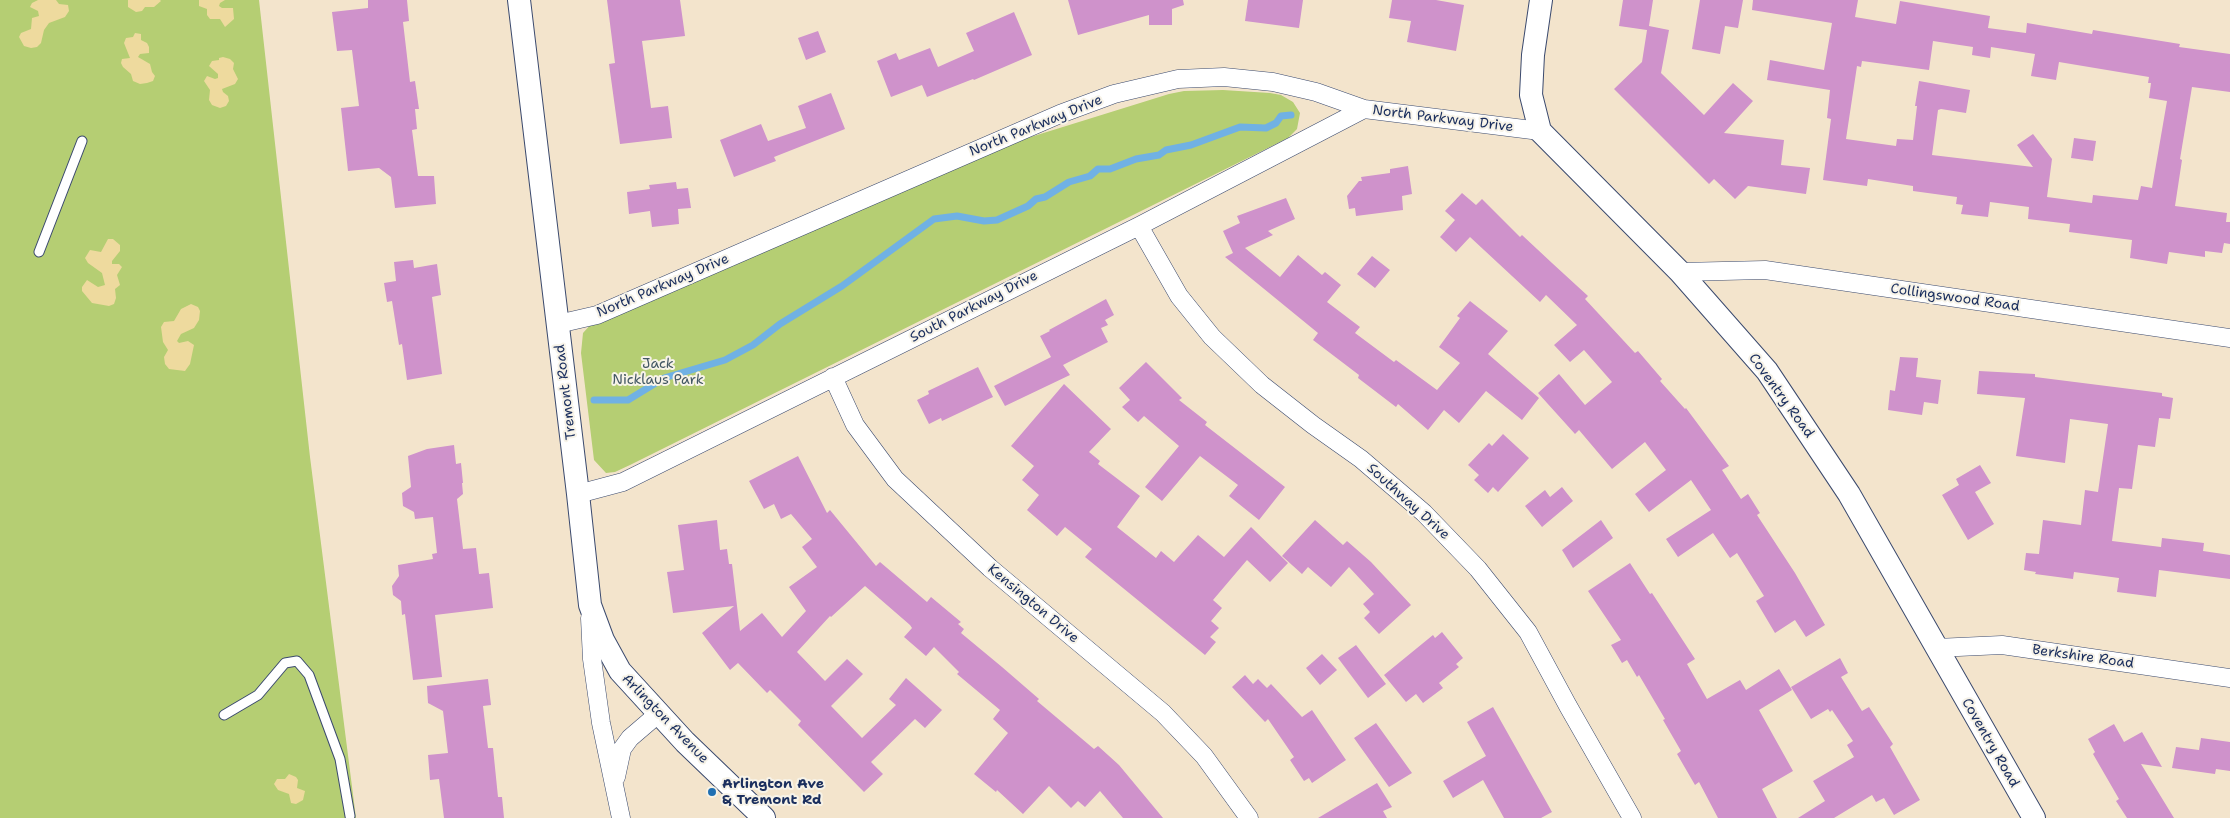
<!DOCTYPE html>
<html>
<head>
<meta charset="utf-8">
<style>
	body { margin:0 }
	canvas { display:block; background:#f3e4cc }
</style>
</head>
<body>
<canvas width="2230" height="818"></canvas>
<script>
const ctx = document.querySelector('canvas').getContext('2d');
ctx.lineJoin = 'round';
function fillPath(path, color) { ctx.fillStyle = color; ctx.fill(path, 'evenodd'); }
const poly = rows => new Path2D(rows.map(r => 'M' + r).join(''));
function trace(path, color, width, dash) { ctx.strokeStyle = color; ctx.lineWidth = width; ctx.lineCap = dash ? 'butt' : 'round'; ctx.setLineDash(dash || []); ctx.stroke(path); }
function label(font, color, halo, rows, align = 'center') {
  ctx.font = font + ' "Shantell Sans",sans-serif'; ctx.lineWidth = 4; ctx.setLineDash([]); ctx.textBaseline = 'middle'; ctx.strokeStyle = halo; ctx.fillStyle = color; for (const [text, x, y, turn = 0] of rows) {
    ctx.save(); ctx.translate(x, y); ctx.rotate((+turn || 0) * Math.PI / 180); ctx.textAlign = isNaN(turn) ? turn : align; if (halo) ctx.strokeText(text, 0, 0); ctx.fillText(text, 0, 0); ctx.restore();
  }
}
fillPath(poly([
	[0,0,259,0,310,457,356,818,0,818],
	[1223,90,1270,93,1281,95,1293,102,1300,113,1297,129,1288,138,630,465,615,472,606,473,594,460,581,353,583,333,592,323,1021,140,1169,94,1184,91]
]), '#b5ce73');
fillPath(poly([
	[38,0,56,0,59,4,68,5,69,11,65,17,49,23,44,30,41,43,37,47,31,48,24,46,19,37,21,33,31,29,32,18,39,16,38,11,30,7,32,3],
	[128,0,160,0,161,1,154,7,145,7,142,11,136,12,128,7],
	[199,0,225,0,220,3,219,6,222,8,233,8,234,19,225,27,220,19,210,19,207,15,207,9,199,6],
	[135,33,141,34,141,40,147,43,149,47,149,53,140,54,138,57,150,64,152,72,155,76,153,81,147,83,140,84,133,81,131,74,123,67,121,63,122,59,130,58,124,43,126,38,133,37],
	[223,57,230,59,234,63,233,69,238,79,235,84,222,89,223,92,228,96,229,101,226,106,220,108,212,105,209,100,210,90,204,81,207,76,215,79,218,78,218,74,209,66,212,61,219,60,219,58],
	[108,239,113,239,120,245,120,251,112,261,112,264,119,264,122,267,117,275,120,285,115,289,116,298,114,304,109,306,92,303,82,291,82,287,87,280,98,287,105,285,102,273,88,263,85,258,90,250,101,252],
	[191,304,198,307,200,311,199,320,194,328,181,334,177,341,179,343,188,341,194,345,190,364,185,371,169,369,165,364,164,357,168,350,163,342,161,327,164,322,174,321,181,309],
	[289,774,296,777,298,780,297,788,305,791,303,800,296,804,291,803,289,794,278,790,274,784,277,779,285,779]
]), '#eeda9e');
trace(poly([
	[594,400,628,400,664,378,725,360,753,345,780,324,842,286,934,219,957,216,984,221,997,220,1028,206,1036,199,1045,197,1069,182,1090,176,1098,169,1110,169,1136,159,1159,155,1166,150,1191,145,1240,127,1266,128,1276,123,1281,116,1291,115]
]), '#70b1e4', 7);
fillPath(poly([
	[368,0,407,0,409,21,403,22,410,82,415,81,419,109,415,109,417,129,412,130,418,176,434,176,436,204,395,208,391,177,379,168,348,171,341,108,359,106,352,50,337,51,332,12,368,8],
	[607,0,680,0,685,36,642,41,651,108,668,106,672,138,620,144,609,64,615,63],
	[1068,0,1183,0,1184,5,1172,9,1172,25,1149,25,1149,15,1078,35],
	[1248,0,1303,0,1299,28,1245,21],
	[1392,0,1436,0,1464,5,1456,51,1407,42,1411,21,1389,18],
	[1623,0,1653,0,1649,26,1669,30,1661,73,1704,115,1733,83,1753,101,1724,133,1784,140,1781,165,1810,168,1806,194,1748,186,1735,199,1714,179,1709,184,1614,89,1642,62,1647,30,1619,26],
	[1700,0,1743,0,1738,28,1725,26,1720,54,1692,49],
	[1753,0,1858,0,1855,17,1896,24,1900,1,1990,16,1988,28,2026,33,2027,23,2092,34,2093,30,2180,44,2179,47,2230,54,2230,92,2192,87,2180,159,2182,160,2175,206,2227,213,2226,222,2230,222,2230,244,2224,243,2222,253,2205,251,2205,257,2169,252,2167,264,2130,258,2132,240,2069,232,2070,224,2028,219,2029,207,1990,202,1988,217,1961,214,1963,205,1956,204,1957,197,1913,191,1913,186,1868,179,1867,186,1823,180,1831,119,1827,118,1830,90,1767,80,1770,60,1824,70,1832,23,1752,10],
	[1933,41,1973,47,1972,55,1990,58,1991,47,2035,54,2031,76,2056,80,2059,62,2149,77,2148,83,2151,83,2149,98,2167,101,2152,188,2141,186,2138,200,2093,195,2092,203,2047,197,2052,159,2033,134,2017,145,2033,167,1932,155,1938,110,1941,109,1966,113,1970,90,1919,81,1915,106,1917,106,1913,140,1897,139,1896,146,1846,139,1857,66,1861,67,1862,61,1929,70],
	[1014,12,1032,55,974,80,973,79,927,97,922,85,891,97,877,61,896,53,899,60,930,48,938,67,974,51,966,33],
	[818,31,826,52,806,60,798,38],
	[831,93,845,129,774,157,776,161,734,177,720,140,761,124,768,141,806,128,798,106],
	[2074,138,2096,141,2093,161,2071,158],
	[1408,166,1412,194,1402,196,1403,210,1356,216,1355,208,1349,209,1347,196,1359,181,1362,181,1361,177,1390,173,1390,169],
	[676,182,677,189,688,188,691,208,678,209,679,224,652,227,650,211,629,214,627,192,650,189,649,185],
	[1462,193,1476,205,1482,199,1520,237,1522,235,1552,263,1588,296,1585,299,1635,353,1638,351,1662,379,1660,381,1685,409,1686,408,1729,466,1722,470,1741,499,1748,494,1760,513,1757,515,1795,573,1825,625,1806,637,1795,620,1775,633,1756,601,1764,596,1737,553,1730,558,1713,533,1678,557,1666,539,1711,510,1691,480,1649,512,1635,494,1666,470,1645,442,1612,469,1579,430,1575,434,1538,393,1559,374,1585,405,1612,382,1584,350,1570,362,1554,345,1577,325,1546,295,1540,302,1470,237,1456,252,1440,237,1455,220,1445,211],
	[1286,198,1295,219,1268,231,1273,235,1245,248,1280,277,1298,255,1322,275,1325,272,1341,285,1327,302,1360,327,1355,333,1394,362,1396,360,1437,390,1460,363,1439,347,1460,318,1457,316,1470,301,1508,331,1488,354,1539,398,1522,420,1486,391,1459,423,1444,410,1428,430,1398,404,1396,407,1358,378,1359,375,1313,340,1318,333,1225,257,1233,253,1223,231,1240,223,1237,216],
	[1372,256,1390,270,1375,288,1357,274],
	[413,260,414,268,437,264,441,295,432,297,442,374,407,380,402,344,399,345,392,301,387,302,384,283,396,281,394,262],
	[1106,299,1114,315,1105,320,1108,325,1101,328,1108,342,1063,365,1070,375,1005,406,994,386,1051,357,1040,336,1050,331,1049,330],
	[1900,357,1918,358,1916,377,1941,380,1938,404,1924,402,1922,415,1888,410,1890,390,1895,391],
	[1146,362,1182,398,1179,400,1207,422,1205,425,1285,487,1259,520,1229,496,1238,485,1200,456,1162,501,1145,487,1179,446,1144,416,1138,422,1122,407,1130,400,1119,388],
	[978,367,993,397,942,421,941,418,929,424,917,400,929,394,928,391],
	[1979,371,2035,374,2035,377,2162,393,2162,396,2173,398,2170,419,2159,418,2155,447,2138,445,2132,489,2119,488,2112,541,2161,547,2162,538,2204,543,2203,551,2230,555,2230,579,2159,570,2156,597,2117,592,2119,578,2074,572,2073,579,2035,574,2036,572,2024,570,2026,553,2039,554,2043,520,2081,525,2085,490,2098,492,2108,424,2070,419,2065,463,2016,456,2025,398,1977,394],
	[1064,384,1111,429,1089,452,1100,461,1098,464,1140,496,1117,527,1156,558,1161,551,1174,562,1198,535,1224,557,1251,527,1288,563,1270,582,1247,560,1213,600,1222,608,1211,621,1219,628,1210,637,1216,642,1205,655,1085,557,1092,549,1065,527,1057,536,1027,510,1039,495,1022,480,1034,466,1011,446],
	[1503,434,1529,458,1498,492,1493,487,1488,493,1474,480,1479,475,1468,465,1489,443,1492,446],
	[454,445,456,464,461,463,463,483,462,483,463,494,457,499,463,549,476,548,479,574,489,573,493,608,435,615,442,677,413,680,405,614,402,615,401,601,393,595,392,586,399,576,398,565,433,559,432,554,437,553,433,517,415,519,414,512,403,506,402,493,411,487,408,456,427,449],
	[798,456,827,513,830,510,876,566,880,562,927,602,931,597,961,622,958,624,964,629,961,633,1002,667,1039,699,1037,701,1094,749,1098,746,1119,765,1163,818,1123,818,1100,791,1085,807,1078,801,1071,808,1049,786,1023,814,997,790,996,792,974,774,1008,733,993,719,1000,710,957,674,959,672,934,647,926,656,904,637,912,628,910,625,865,586,831,617,830,616,797,652,825,681,847,659,863,674,831,706,862,738,896,705,889,699,906,678,942,710,925,728,915,719,871,762,883,774,864,792,798,725,801,721,770,690,767,693,738,663,730,670,702,633,734,606,673,613,667,572,684,570,678,525,717,520,720,550,727,549,729,564,732,564,740,631,762,613,782,637,806,611,789,587,817,567,802,547,812,539,791,514,781,519,774,504,764,509,749,481],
	[1980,465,1991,483,1975,492,1994,524,1968,540,1942,495,1959,485,1956,479],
	[1562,487,1573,501,1542,527,1525,506,1545,490,1550,497],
	[1315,520,1343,545,1347,541,1371,562,1411,605,1379,634,1364,618,1370,612,1363,604,1374,594,1349,567,1331,587,1308,567,1302,574,1282,556],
	[1601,520,1613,538,1573,568,1562,550],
	[1630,563,1650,594,1652,593,1695,659,1687,664,1707,699,1740,680,1746,690,1779,669,1792,690,1759,710,1793,771,1762,789,1777,818,1718,818,1699,782,1695,785,1677,754,1681,751,1663,720,1665,719,1639,675,1637,677,1627,660,1622,663,1611,645,1621,640,1588,591],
	[1442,632,1463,658,1456,664,1459,667,1439,683,1443,688,1423,703,1416,694,1406,702,1384,675,1433,635,1435,638],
	[1356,645,1386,684,1368,698,1338,658],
	[1322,654,1337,670,1320,685,1306,668],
	[1840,658,1848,673,1841,677,1862,711,1869,707,1893,744,1890,747,1920,800,1894,815,1884,798,1876,802,1872,795,1834,818,1798,818,1825,801,1813,781,1854,757,1847,745,1853,741,1832,710,1830,712,1828,709,1811,719,1791,687],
	[1245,675,1253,684,1258,679,1267,688,1271,684,1302,717,1312,710,1346,760,1312,783,1309,778,1304,781,1290,760,1294,757,1268,719,1265,722,1232,687],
	[488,679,491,705,483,706,488,748,493,748,498,797,502,797,504,818,444,818,439,779,430,780,428,755,448,753,443,711,428,703,427,686],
	[1493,707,1552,812,1541,818,1504,818,1483,780,1453,798,1443,781,1486,756,1467,722],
	[1376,723,1412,773,1389,787,1354,738],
	[2114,724,2124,742,2142,732,2162,767,2141,764,2174,818,2127,818,2116,801,2119,799,2093,754,2095,752,2088,739],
	[2201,738,2230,742,2230,771,2216,769,2215,774,2172,768,2176,747,2199,750],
	[1377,783,1392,807,1383,811,1387,818,1318,818]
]), '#cf92cb');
const service = poly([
	[39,252,82,141],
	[224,715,258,695,285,663,297,661,309,675,340,759,350,816]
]);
const minor = poly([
	[1139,226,1179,296,1212,337,1262,385,1313,425,1361,459,1424,513,1478,569,1528,632,1568,706,1632,818],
	[1680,272,1765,270,2230,338],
	[558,324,597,315,1060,114,1114,94,1178,79,1224,77,1273,82,1316,92,1364,109,1540,131],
	[833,377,855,425,895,479,990,568,1163,713,1204,756,1249,818],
	[578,494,623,482,1139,226,1364,109],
	[590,618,592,659,601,723,621,818],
	[1936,648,2002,645,2230,678],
	[616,777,622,749,630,738,658,714]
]);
const tertiary = poly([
	[519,0,578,494,590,605,603,640,620,671,685,742,764,818],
	[1541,0,1533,55,1531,95,1540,131,1680,272,1767,371,1849,494,2034,818]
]);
trace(service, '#3b4a6e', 11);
trace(minor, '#3b4a6e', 19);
trace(tertiary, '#3b4a6e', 24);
trace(service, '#fff', 9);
trace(minor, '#fff', 18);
trace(tertiary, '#fff', 22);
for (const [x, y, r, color] of [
	[712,792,5,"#1f6fb2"]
]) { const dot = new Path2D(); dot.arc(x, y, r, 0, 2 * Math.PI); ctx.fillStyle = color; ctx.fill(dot); trace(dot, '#f7f3e8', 2); }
label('14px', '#1b2f5e', '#f7f3e8', [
	["North Parkway Drive",1443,119,7],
	["North Parkway Drive",1036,126,-22],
	["North Parkway Drive",663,286,-23],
	["Collingswood Road",1955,298,8],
	["South Parkway Drive",974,307,-27],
	["Tremont Road",566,392,-97],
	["Coventry Road",1781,396,54],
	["Southway Drive",1408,502,42],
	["Kensington Drive",1033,604,40],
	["Berkshire Road",2083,657,8],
	["Arlington Avenue",665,719,46],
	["Coventry Road",1990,743,60]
]);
label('14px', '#425763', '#f7f3e8', [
	["Jack",658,364],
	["Nicklaus Park",658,380]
]);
label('bold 14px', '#1b2f5e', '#f7f3e8', [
	["Arlington Ave",722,784],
	["& Tremont Rd",722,800]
], 'left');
</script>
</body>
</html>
